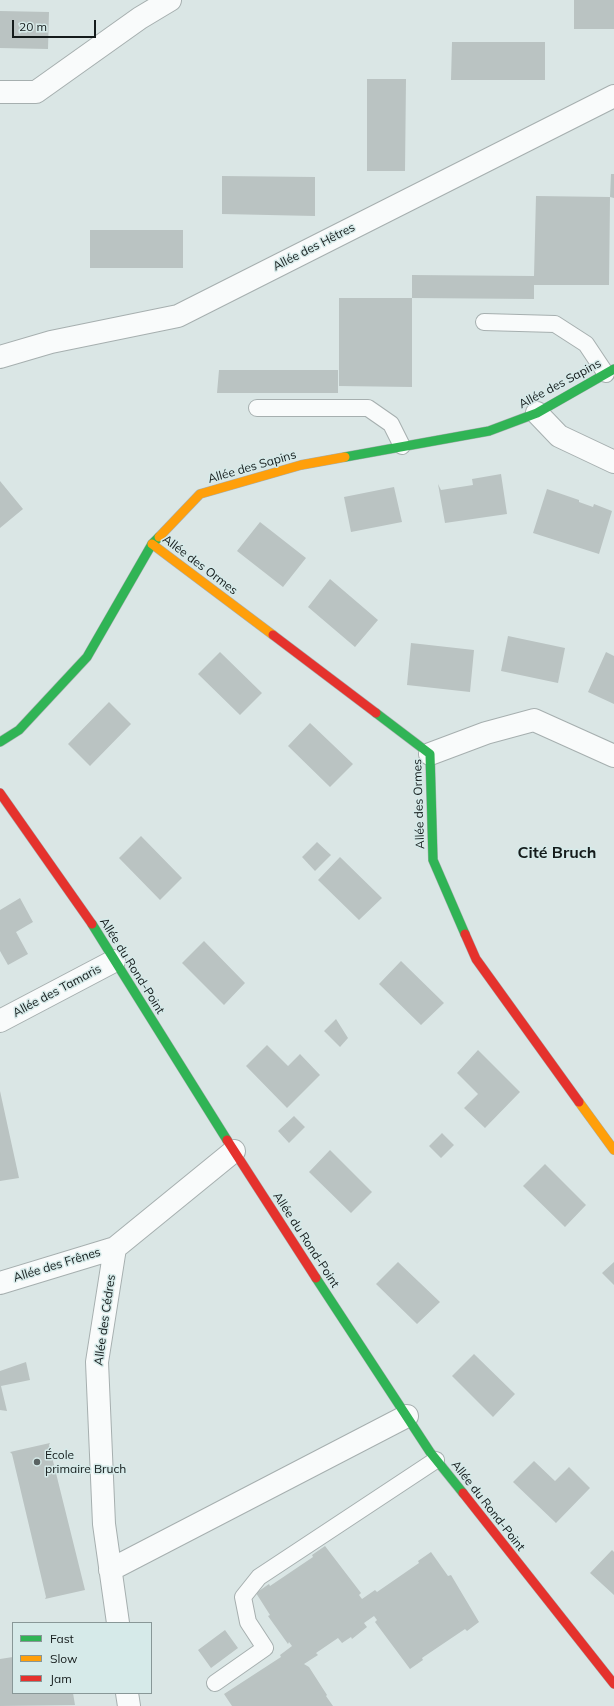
<!DOCTYPE html>
<html>
<head>
<meta charset="utf-8">
<style>
	body { margin:0 }
	#map { position:relative; width:614px; height:1706px; overflow:hidden; background:#dae6e5; font-family:Mulish,sans-serif }
	canvas { display:block }
	.legend { position:absolute; left:12px; top:1622px; width:140px; height:72px; box-sizing:border-box; background:#d6eae9; border:1px solid #889797; margin:0; padding:5px 7px; list-style:none; font-size:12px; color:#141b1b }
	.legend li { display:flex; align-items:center; gap:8px; height:20px }
	.legend b { width:20px; border:1px solid #889797 }
	.scale { position:absolute; left:12px; top:20px; width:84px; height:18px; box-sizing:border-box; border:2px solid #141b1b; border-top:0; padding-left:5px; font-size:12px; line-height:14px; white-space:nowrap; color:#141b1b; -webkit-text-stroke:3px #d6eae9; paint-order:stroke }
</style>
</head>
<body>
<div id="map">
<canvas width="614" height="1706"></canvas>
<ul class="legend">
<li><b style="height:5px;background:#30b455"></b>Fast</li>
<li><b style="height:5px;background:#ff9f0a"></b>Slow</li>
<li><b style="height:5px;background:#e5322d"></b>Jam</li>
</ul>
<div class="scale">20 m</div>
</div>
<script>
const ctx = document.querySelector('canvas').getContext('2d');
ctx.lineJoin = 'round';
function fillPath(path, color) { ctx.fillStyle = color; ctx.fill(path, 'evenodd'); }
const poly = rows => new Path2D(rows.map(r => 'M' + r).join(''));
function trace(path, color, width, dash) { ctx.strokeStyle = color; ctx.lineWidth = width; ctx.lineCap = dash ? 'butt' : 'round'; ctx.setLineDash(dash || []); ctx.stroke(path); }
function label(font, color, halo, rows, align = 'center') {
  ctx.font = font + ' Mulish,sans-serif'; ctx.lineWidth = 3; ctx.setLineDash([]); ctx.textBaseline = 'middle'; ctx.strokeStyle = halo; ctx.fillStyle = color; for (const [text, x, y, turn = 0] of rows) {
    ctx.save(); ctx.translate(x, y); ctx.rotate((+turn || 0) * Math.PI / 180); ctx.textAlign = isNaN(turn) ? turn : align; if (halo) ctx.strokeText(text, 0, 0); ctx.fillText(text, 0, 0); ctx.restore();
  }
}
fillPath(poly([
	[574,0,614,0,614,29,574,29],
	[0,11,49,12,48,49,0,48],
	[452,42,545,42,545,80,451,80],
	[367,79,406,79,405,171,367,171],
	[611,174,614,174,614,198,610,197],
	[222,176,315,177,315,216,222,214],
	[536,196,610,197,609,285,534,285,534,299,412,298,412,275,534,276],
	[90,230,183,230,183,268,90,268],
	[339,298,412,298,412,387,339,386],
	[219,370,338,370,338,393,217,393],
	[501,474,507,514,445,523,438,484,441,490,473,485,472,479],
	[0,481,23,509,0,528],
	[394,487,402,522,351,532,344,497],
	[547,489,579,500,579,502,593,507,594,504,612,511,599,554,533,533],
	[260,522,306,558,283,587,237,551],
	[330,579,378,620,355,647,308,607],
	[508,636,565,648,558,683,501,671],
	[411,643,474,650,470,692,407,685],
	[220,652,262,693,240,715,198,674],
	[606,652,614,656,614,704,588,692],
	[109,702,131,724,90,766,68,744],
	[310,723,353,764,330,787,288,746],
	[141,836,182,878,160,900,119,858],
	[317,842,331,855,315,871,302,857],
	[340,857,382,898,359,920,318,880],
	[20,898,33,922,16,932,28,954,8,965,0,951,0,910],
	[204,941,245,983,224,1005,182,963],
	[401,961,444,1003,421,1025,379,984],
	[336,1019,348,1038,340,1047,324,1031],
	[267,1045,288,1066,300,1054,320,1075,287,1108,246,1066],
	[478,1050,520,1092,485,1128,464,1108,478,1094,457,1073],
	[0,1091,19,1178,0,1181],
	[294,1116,305,1127,289,1143,278,1131],
	[442,1133,454,1145,441,1158,429,1146],
	[330,1150,372,1192,351,1213,309,1172],
	[545,1164,586,1205,565,1227,523,1186],
	[398,1262,440,1302,417,1324,376,1284],
	[614,1262,614,1285,602,1273],
	[474,1354,515,1394,493,1417,452,1376],
	[26,1362,30,1380,1,1386,7,1411,0,1410,0,1371],
	[50,1443,49,1445,85,1590,45,1599,46,1597,12,1454,10,1452],
	[534,1461,555,1481,569,1467,590,1488,556,1523,513,1482],
	[325,1546,361,1593,359,1595,362,1599,375,1590,377,1592,419,1563,418,1561,431,1552,448,1576,451,1575,479,1622,467,1631,465,1629,422,1658,423,1660,410,1669,375,1622,377,1620,374,1616,364,1623,367,1627,352,1639,351,1637,342,1643,338,1638,316,1653,318,1655,304,1664,309,1667,327,1695,326,1696,333,1706,232,1706,224,1694,281,1657,280,1655,292,1646,289,1642,288,1644,268,1616,270,1615,256,1593,269,1584,270,1586,313,1557,312,1555],
	[612,1550,614,1552,614,1595,590,1573],
	[225,1630,238,1648,211,1668,198,1650],
	[13,1657,13,1693,73,1693,75,1705,0,1706,0,1659]
]), '#bac3c2');
const lane = poly([
	[484,322,555,324,586,344,606,374],
	[257,408,368,408,391,424,402,446],
	[215,1683,265,1648,248,1622,243,1597,259,1577,436,1460]
]);
const street = poly([
	[0,92,36,92,140,18,170,0],
	[0,357,51,342,178,316,614,96],
	[537,413,559,436,614,462],
	[430,754,486,733,534,720,614,756],
	[0,1021,114,961],
	[0,1283,115,1248],
	[110,1570,407,1416],
	[118,1623,104,1524,97,1362,115,1248,234,1151],
	[127,1693,129,1706]
]);
const fast = poly([
	[345,457,489,431,537,413,614,369],
	[376,713,430,754,433,860,465,934],
	[0,742,19,730,87,657,152,544,159,537],
	[92,924,227,1140],
	[316,1278,430,1452,463,1493]
]);
const slow = poly([
	[159,537,200,494,301,465,345,457],
	[152,544,273,635],
	[579,1102,614,1150]
]);
const jam = poly([
	[273,635,376,713],
	[0,793,92,924],
	[465,934,476,959,579,1102],
	[227,1140,316,1278],
	[463,1493,614,1684]
]);
trace(lane, '#a6afaf', 18);
trace(street, '#a6afaf', 24);
trace(fast, '#a6afaf', 10);
trace(slow, '#a6afaf', 10);
trace(jam, '#a6afaf', 10);
trace(lane, '#f9fbfb', 16);
trace(street, '#f9fbfb', 22);
trace(fast, '#30b455', 9);
trace(slow, '#ff9f0a', 9);
trace(jam, '#e5322d', 9);
for (const [x, y, r, color] of [
	[37,1462,4,"#596262"]
]) { const dot = new Path2D(); dot.arc(x, y, r, 0, 2 * Math.PI); ctx.fillStyle = color; ctx.fill(dot); trace(dot, '#d6eae9', 1.5); }
label('12px', '#141b1b', '#d6eae9', [
	["Allée des Hêtres",314,247,-27],
	["Allée des Sapins",560,384,-28],
	["Allée des Sapins",252,467,-16],
	["Allée des Ormes",200,565,37],
	["Allée des Ormes",419,804,-92],
	["Allée du Rond-Point",132,966,58],
	["Allée des Tamaris",57,991,-28],
	["Allée du Rond-Point",306,1240,57],
	["Allée des Frênes",57,1265,-17],
	["Allée des Cédres",105,1320,-82],
	["Allée du Rond-Point",488,1506,52]
]);
label('12px', '#141b1b', '#d6eae9', [
	["École",45,1455],
	["primaire Bruch",45,1469]
], 'left');
label('bold 16px', '#141b1b', '#d6eae9', [
	["Cité Bruch",557,853]
]);
</script>
</body>
</html>
